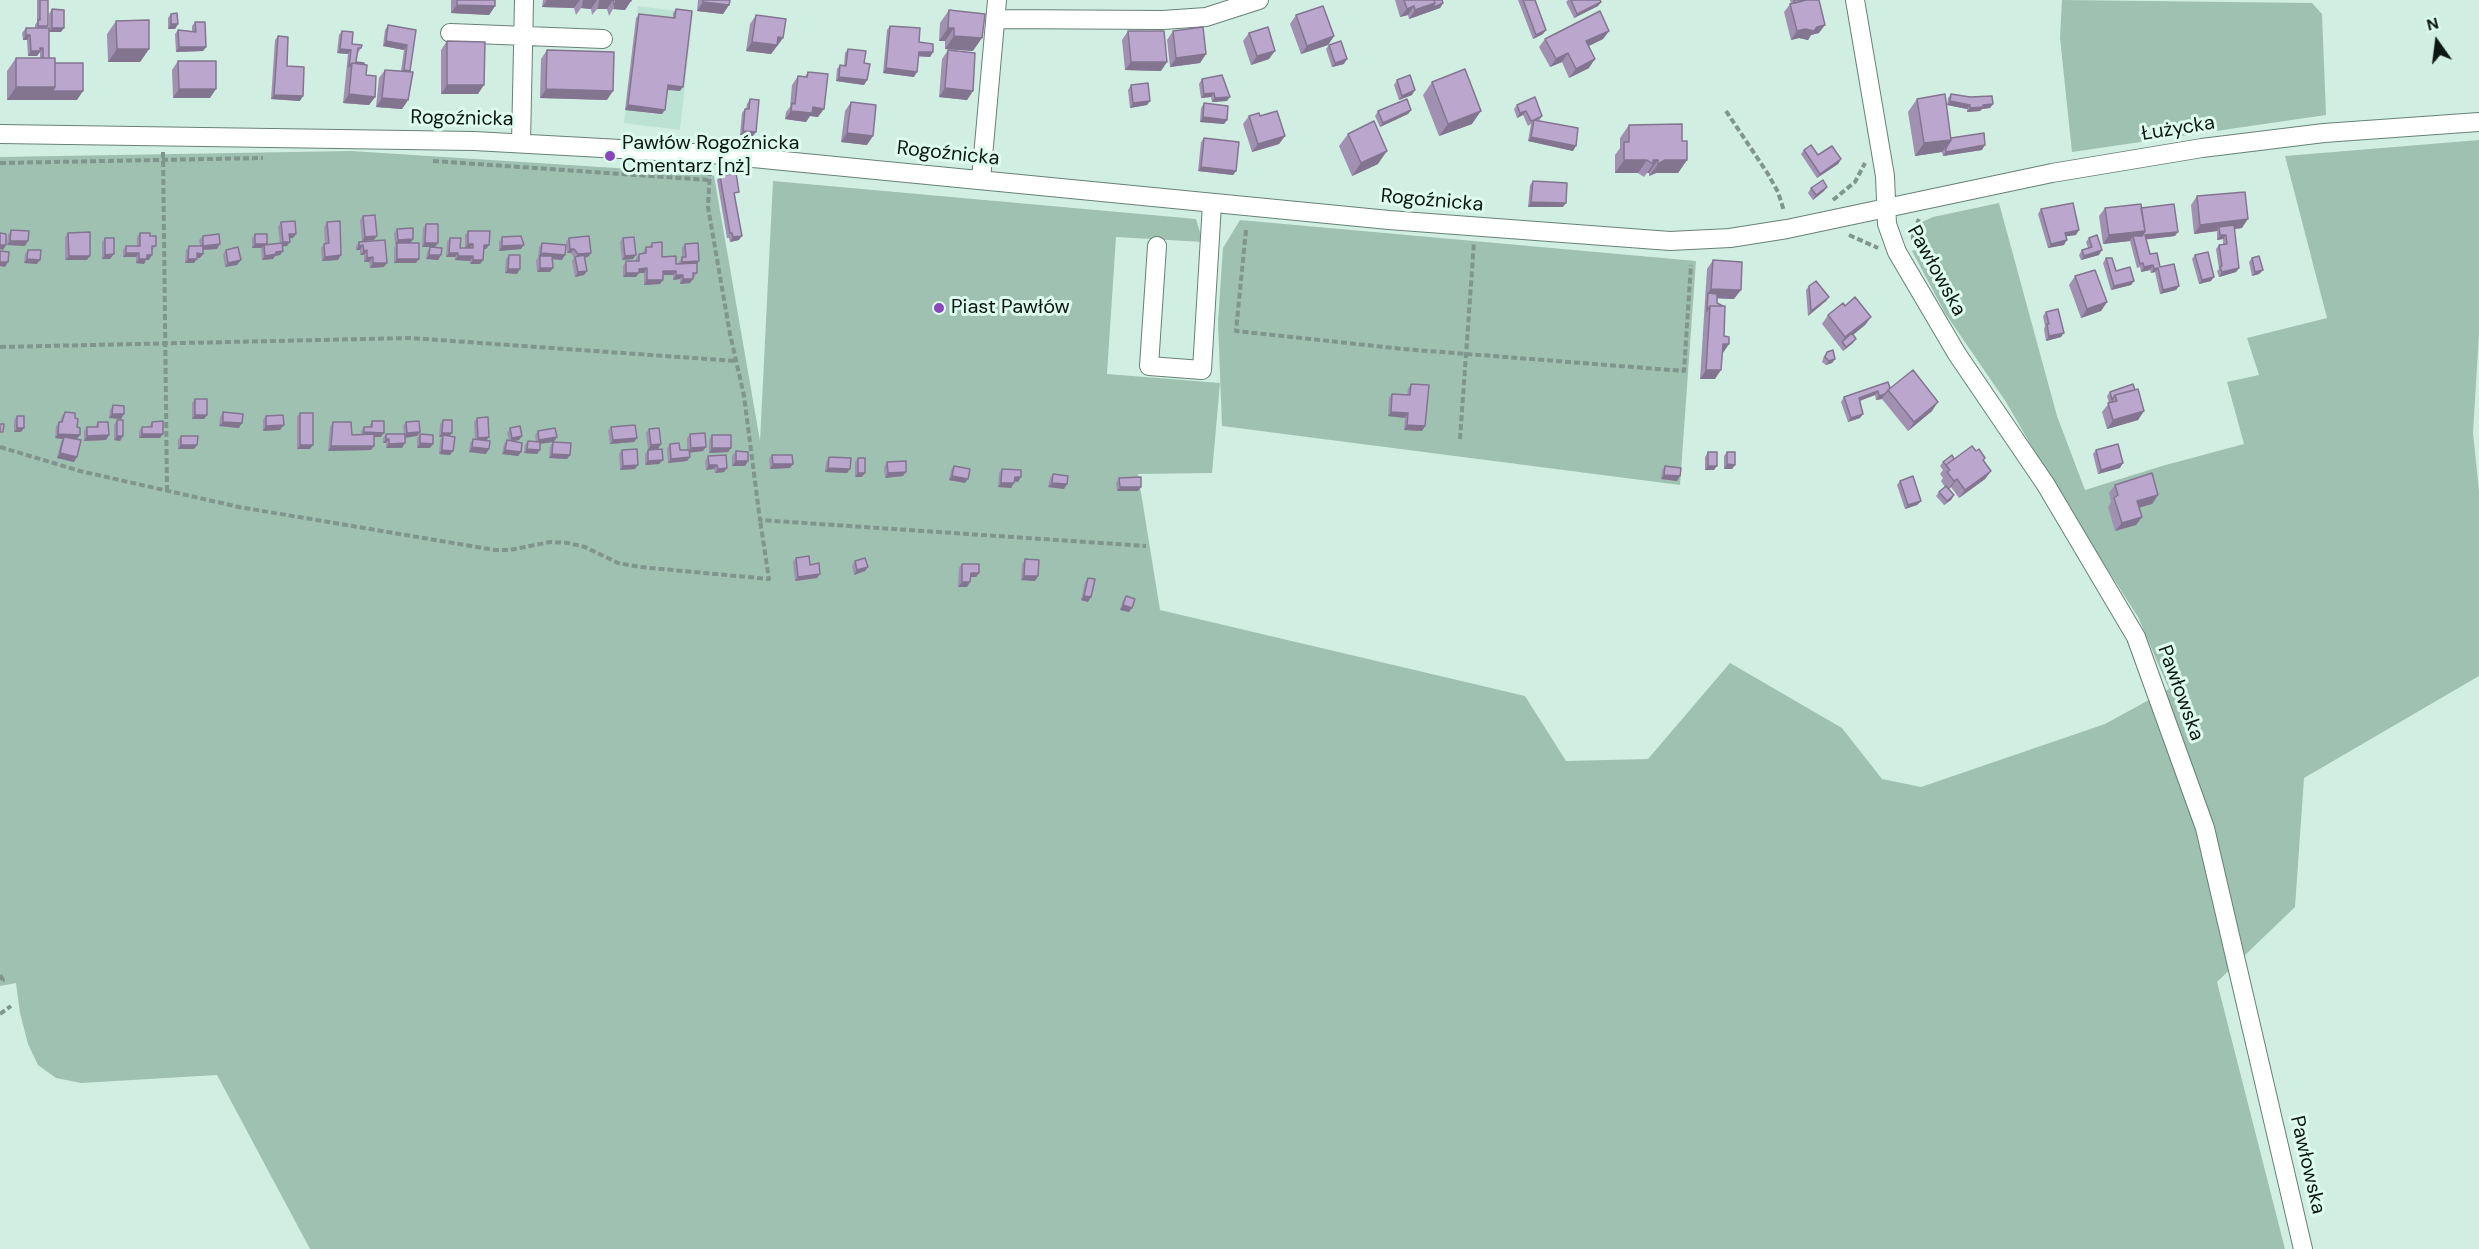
<!DOCTYPE html>
<html>
<head>
<meta charset="utf-8">
<style>
	body { margin:0 }
	#map { position:relative; width:2479px; height:1249px; overflow:hidden; background:#d1eee2; font-family:"DM Sans",sans-serif }
	canvas { display:block }
	.north { position:absolute; left:2407px; top:12px; width:60px; height:60px; -webkit-text-stroke:4px #defbef; paint-order:stroke; rotate:346deg; font-size:16px; font-weight:700; line-height:24px; text-align:center; color:#0c1713 }
	.north::after { content:''; display:block; margin:auto; width:21px; height:27px; background:#0c1713; clip-path:polygon(50% 0,100% 100%,50% 72%,0 100%) }
</style>
</head>
<body>
<div id="map">
<canvas width="2479" height="1249"></canvas>
<div class="north">N</div>
</div>
<script>
const ctx = document.querySelector('canvas').getContext('2d');
ctx.lineJoin = 'round';
function fillPath(path, color) { ctx.fillStyle = color; ctx.fill(path, 'evenodd'); }
const poly = rows => new Path2D(rows.map(r => 'M' + r).join(''));
function trace(path, color, width, dash) { ctx.strokeStyle = color; ctx.lineWidth = width; ctx.lineCap = dash ? 'butt' : 'round'; ctx.setLineDash(dash || []); ctx.stroke(path); }
function label(font, color, halo, rows, align = 'center') {
  ctx.font = font + ' "DM Sans",sans-serif'; ctx.lineWidth = 6; ctx.setLineDash([]); ctx.textBaseline = 'middle'; ctx.strokeStyle = halo; ctx.fillStyle = color; for (const [text, x, y, turn = 0] of rows) {
    ctx.save(); ctx.translate(x, y); ctx.rotate((+turn || 0) * Math.PI / 180); ctx.textAlign = isNaN(turn) ? turn : align; if (halo) ctx.strokeText(text, 0, 0); ctx.fillText(text, 0, 0); ctx.restore();
  }
}
fillPath(poly([
	[638,6,693,13,680,130,624,123]
]), '#bce2d3');
fillPath(poly([
	[2062,0,2312,3,2322,14,2326,115,2072,152,2060,38],
	[2479,140,2479,334,2473,433,2479,491,2479,676,2304,778,2295,907,2217,982,2285,1249,310,1249,217,1075,81,1083,56,1078,38,1065,28,1044,20,1013,16,983,0,986,0,157,351,151,709,174,714,176,760,441,773,181,1196,219,1203,242,1116,237,1107,374,1220,383,1212,473,1138,474,1160,610,1525,696,1566,761,1648,759,1730,663,1842,728,1882,779,1921,787,2105,724,2169,689,2138,617,2061,497,2006,402,1945,313,1912,251,1917,249,1916,236,1922,222,1933,217,1999,203,2057,416,2085,490,2162,466,2244,444,2227,382,2259,375,2247,338,2327,318,2285,156],
	[1240,220,1696,261,1680,485,1222,426,1218,322,1223,248]
]), '#9ec1b2');
const minor = poly([
	[1855,0,1885,176,1887,224,1897,252,1957,354,2046,485,2136,637,2205,828,2303,1249],
	[996,19,1163,20,1206,17,1259,0],
	[450,33,603,39],
	[0,134,474,141,712,154,1389,220,1670,241,1730,238,1787,229,2052,173,2202,148,2324,133,2479,122],
	[521,143,524,0],
	[981,179,997,0],
	[1157,246,1149,366,1202,370,1212,204]
]);
trace(minor, '#678176', 20);
trace(poly([
	[1726,111,1768,174,1778,192,1784,211],
	[163,152,167,490],
	[433,161,708,180],
	[0,163,263,158],
	[710,170,708,207,730,334,744,396,760,520,1146,546],
	[1833,200,1855,182,1865,163],
	[1246,230,1236,331,1403,349,1684,371,1691,265],
	[1849,235,1878,248],
	[1913,240,1913,232,1919,219],
	[0,347,410,338,736,361],
	[1460,439,1474,242],
	[0,447,80,471,239,507,495,550,510,550,550,542,568,543,585,547,618,563,640,567,769,579,760,520],
	[0,975,3,980,0,980],
	[0,1014,11,1006]
]), '#80958d', 4, [6, 3]);
trace(minor, '#fff', 18);
fillPath(poly([
	[37,0,48,0,48,26,47,28,49,58,55,63,77,100,7,100,7,71,16,58,40,58,40,52,37,56,28,56,27,40,23,40,22,33,26,28,35,28,35,25,37,22],
	[451,0,495,0,495,6,489,15,451,13],
	[543,0,631,0,625,10,613,9,609,16,607,9,597,9,592,15,591,9,581,8,576,15,574,8,542,7],
	[698,0,730,0,729,5,723,14,697,11],
	[1395,0,1442,0,1443,3,1440,8,1409,19,1408,15,1400,17],
	[1518,0,1535,0,1543,34,1533,39],
	[1568,0,1600,0,1601,2,1598,6,1574,18,1566,2],
	[1790,0,1819,0,1819,33,1811,35,1808,40,1799,38,1791,40,1784,12,1791,3],
	[52,9,61,32,49,32,49,14],
	[676,9,680,91,667,90,662,114,625,110,636,18,639,14,673,18,673,13],
	[949,10,973,51,945,49,945,41,939,41,940,23],
	[171,14,178,24,175,29,168,29,168,18],
	[756,15,783,38,771,54,746,51,750,24],
	[1296,15,1334,36,1328,45,1301,54,1290,24],
	[116,21,149,49,140,62,108,62,107,34],
	[195,22,206,47,203,51,176,52,175,34,178,30,192,32,192,26],
	[388,25,416,30,410,71,408,100,402,109,376,107,379,78,385,70,401,71,404,50,383,46,385,30],
	[890,26,919,42,933,52,930,57,918,56,914,77,883,73,887,30],
	[342,31,352,44,361,48,358,53,356,62,366,75,375,97,369,105,343,103,348,54,337,53,339,35],
	[1128,31,1161,71,1125,70,1122,40],
	[1173,31,1206,54,1200,63,1170,67,1167,40],
	[1609,31,1603,39,1589,46,1589,68,1569,78,1562,62,1550,67,1539,47,1545,39],
	[1249,33,1269,59,1251,65,1243,41],
	[278,36,287,66,300,101,271,99,275,40],
	[447,41,478,94,441,94,441,50],
	[1329,45,1344,64,1332,67,1326,49],
	[848,49,864,63,867,80,864,85,836,81,837,69,840,65,844,66,845,53],
	[547,50,607,100,540,98,541,59],
	[948,50,973,91,967,100,939,97,942,59],
	[178,61,210,98,173,98,172,70],
	[808,72,818,117,810,116,806,122,785,119,786,112,790,107,792,85,798,76,805,77],
	[1202,79,1227,101,1212,102,1211,97,1201,98,1199,84],
	[1397,80,1412,95,1399,100,1394,85],
	[1432,82,1472,124,1439,136,1423,95],
	[1131,85,1150,101,1147,105,1130,108,1128,90],
	[1951,94,1993,104,1990,108,1982,109,1980,111,1967,112,1967,109,1947,105,1948,98],
	[750,99,753,136,740,135,742,113,745,109,746,109,747,104],
	[1917,99,1951,138,1982,150,1943,156,1942,152,1915,156,1908,112],
	[851,102,867,145,841,142,845,111],
	[1204,103,1227,120,1224,124,1200,122,1201,108],
	[1517,105,1542,116,1539,121,1573,151,1528,141,1531,124,1528,126,1523,115,1517,118,1514,109],
	[1411,110,1408,114,1380,127,1375,116,1378,111],
	[1249,116,1260,116,1285,136,1279,144,1252,152,1243,124],
	[1629,125,1682,141,1687,160,1678,173,1656,173,1649,176,1649,173,1647,173,1644,177,1638,173,1615,173,1615,155,1620,148,1620,138],
	[1348,134,1378,164,1352,176,1339,146],
	[1204,138,1236,171,1233,175,1198,171,1201,142],
	[1804,150,1818,155,1841,159,1838,164,1817,178,1801,154],
	[720,176,736,197,735,197,739,240,730,242,729,238,727,238,717,180],
	[1533,181,1563,207,1528,207,1530,185],
	[1827,187,1824,191,1813,200,1808,193,1811,188],
	[2197,196,2242,228,2234,229,2239,268,2236,272,2219,277,2217,271,2219,269,2216,249,2219,245,2223,244,2223,239,2217,240,2217,231,2194,234,2191,205],
	[2105,208,2141,208,2175,236,2146,239,2150,254,2160,267,2179,286,2176,290,2160,294,2155,272,2151,273,2150,270,2141,272,2140,267,2137,268,2130,241,2103,244,2099,216],
	[2041,209,2076,235,2066,236,2064,245,2048,248,2038,214],
	[363,216,374,240,362,241,360,220],
	[281,222,296,234,293,238,290,238,287,246,283,246,283,251,280,255,275,256,273,259,262,260,261,249,262,248,252,248,252,238,255,234,266,245,280,243,278,227],
	[327,222,341,255,338,260,322,261,321,248,324,244,325,244,324,227],
	[426,224,438,243,435,247,422,247,423,228],
	[397,229,413,239,410,243,416,263,394,263,394,248,396,244,395,244,394,233],
	[11,230,25,246,7,245,8,235],
	[468,231,489,245,486,249,484,249,483,260,480,264,470,264,470,261,455,260,455,257,446,257,447,242,450,238,460,248,465,248,465,235],
	[68,233,87,260,65,260,65,237],
	[140,233,150,236,156,246,152,250,149,260,146,260,144,264,136,263,136,257,123,257,123,250,126,246,137,246,137,237],
	[203,236,217,249,203,250,203,254,200,258,197,258,194,263,185,263,186,250,189,246,200,246,199,240],
	[502,237,521,249,499,251,499,242],
	[105,238,110,259,102,259,102,242],
	[569,238,591,253,588,257,585,258,587,271,584,275,575,277,572,261,574,258,571,253,567,253,566,242],
	[623,238,636,255,633,259,622,260,620,242],
	[2089,238,2099,255,2081,260,2079,255,2082,250,2088,248,2086,242],
	[359,242,384,267,370,268,369,262,364,262,364,255,360,255,360,250,356,250,356,246],
	[542,243,562,260,552,259,550,272,537,272,536,260,538,258,539,247],
	[652,243,662,257,676,264,679,264,679,262,682,257,682,248,685,244,699,261,697,264,697,273,694,278,693,278,690,283,680,284,680,279,673,280,673,275,663,275,660,284,644,285,644,273,639,273,636,277,623,277,623,266,626,261,636,261,636,258,639,254,643,254,643,252,646,247,649,247],
	[430,247,441,255,438,260,426,259,427,252],
	[28,250,37,264,24,263,25,254],
	[226,250,237,265,225,267,223,254],
	[509,255,517,274,505,273,506,259],
	[2195,255,2211,281,2199,284,2192,259],
	[2106,258,2116,271,2134,281,2131,285,2111,290,2103,263],
	[2252,258,2263,270,2259,274,2252,276,2249,262],
	[1713,260,1734,299,1717,298,1722,353,1715,379,1700,379,1707,269],
	[2075,276,2107,302,2101,311,2081,318,2069,285],
	[1809,286,1829,297,1826,301,1808,316,1806,290],
	[1845,306,1871,317,1865,325,1853,335,1853,343,1843,351,1822,324,1828,315],
	[2046,312,2061,337,2046,341,2044,329,2045,326,2043,316],
	[1827,352,1835,359,1832,363,1826,365,1822,362,1824,356],
	[1411,384,1425,426,1422,431,1404,430,1405,418,1388,416,1389,398,1392,394,1407,395,1408,389],
	[1890,388,1932,411,1908,431,1882,399,1876,400,1875,395,1860,401,1860,418,1848,422,1841,402,1844,397],
	[2110,392,2144,411,2138,420,2107,429,2102,412,2109,403,2107,396],
	[195,399,207,415,204,419,192,419,192,403],
	[113,405,124,414,121,419,109,418,110,410],
	[65,412,75,418,80,435,77,439,74,462,57,458,61,441,63,439,55,438,56,426,59,422,60,422,62,416],
	[223,412,239,428,219,426,220,417],
	[300,413,310,449,297,449,297,417],
	[17,416,24,428,21,432,14,432,14,420],
	[266,416,280,430,263,431,263,420],
	[477,418,489,437,487,440,486,454,469,452,470,443,473,439,475,439,474,422],
	[117,420,123,436,120,441,114,440,114,425],
	[443,420,450,436,450,455,439,454,440,440,442,437,439,437,440,424],
	[372,421,381,437,374,437,374,446,371,450,328,451,330,427,333,422,352,435,361,435,361,431,364,427,369,427],
	[98,422,109,435,106,440,84,441,84,431,87,427,95,427],
	[152,422,160,438,139,438,139,431,142,427,149,427],
	[406,422,420,432,417,436,405,437,402,448,386,448,386,443,383,443,383,438,386,434,404,434,403,426],
	[611,427,637,438,634,442,610,444,608,431],
	[510,428,522,436,519,440,514,441,521,452,518,456,502,454,504,444,507,440,509,440,507,433],
	[649,429,658,449,648,450,646,433],
	[538,431,554,442,540,444,540,450,537,454,524,453,525,445,528,441,536,442,535,435],
	[420,434,430,448,417,448,417,438],
	[690,434,706,447,703,451,690,452,690,457,687,461,668,463,667,448,670,444,680,450,687,450,687,438],
	[712,435,731,448,728,452,709,453,709,440],
	[181,436,197,445,194,449,178,449,178,440],
	[553,442,570,455,567,459,549,458,550,446],
	[622,450,635,469,620,470,619,454],
	[648,450,663,460,659,464,645,465,645,454],
	[2096,450,2120,468,2098,474,2093,454],
	[736,451,748,461,745,466,732,466,732,456],
	[1976,451,1985,458,1983,461,1991,471,1985,479,1959,498,1951,487,1949,489,1954,495,1951,500,1944,505,1936,496,1939,492,1945,487,1941,481,1943,478,1940,474,1943,470,1940,466,1943,462],
	[1708,452,1714,470,1705,470,1705,457],
	[1727,452,1735,465,1732,469,1724,469,1724,456],
	[772,455,793,464,790,468,770,469,769,459],
	[708,456,727,468,724,472,715,473,714,469,706,470,705,461],
	[829,457,850,469,847,473,825,472,826,462],
	[858,458,862,477,855,477,855,462],
	[887,462,903,476,885,478,884,467],
	[954,466,968,479,965,483,949,480,951,470],
	[1665,466,1680,476,1677,481,1661,479,1662,470],
	[1002,469,1018,482,1015,481,1011,488,998,487,999,473],
	[1053,474,1067,484,1064,489,1048,487,1050,478],
	[1119,478,1138,491,1117,491,1116,483],
	[1900,481,1921,501,1917,505,1905,509,1897,485],
	[2115,485,2158,495,2152,504,2139,507,2142,517,2136,525,2115,531,2108,507,2111,502,2109,493],
	[796,558,810,565,820,574,817,578,795,581,793,562],
	[1025,559,1038,576,1035,581,1021,580,1022,564],
	[855,561,868,567,865,571,854,575,852,566],
	[962,564,979,573,976,577,971,577,967,587,958,587,959,568],
	[1088,578,1088,602,1081,600,1085,582],
	[1126,596,1129,612,1120,610,1123,600]
]), '#a190b1');
fillPath(poly([
	[547,0,580,0,574,8,542,7],
	[583,0,597,0,591,9,581,8,582,6],
	[599,0,613,0,607,9,597,9,598,7],
	[616,0,631,1,625,10,613,9,615,7],
	[703,2,729,5,723,14,697,11],
	[1601,2,1598,6,1574,18,1577,14],
	[1435,3,1443,3,1440,8,1409,19,1415,10],
	[457,5,495,6,489,15,451,13],
	[1414,6,1408,15,1400,17,1407,9],
	[171,24,178,24,175,29,168,29],
	[1825,25,1819,33,1811,35,1808,40,1799,38,1791,40,1797,31],
	[52,28,64,28,61,32,49,32],
	[948,28,954,28,945,41,939,41],
	[1546,30,1543,34,1533,39,1536,35],
	[1609,31,1603,39,1580,50,1586,41],
	[26,35,30,35,27,40,23,40],
	[954,36,982,38,973,51,945,49],
	[1334,36,1328,45,1301,54,1307,46],
	[778,37,783,38,771,54,746,51,752,42],
	[386,41,407,45,404,50,383,46],
	[179,47,206,47,203,51,176,52],
	[40,48,43,48,37,56,28,56,31,51],
	[117,49,149,49,140,62,108,62],
	[340,49,351,50,348,54,337,53],
	[1275,51,1269,59,1251,65,1257,56],
	[919,52,933,52,930,57,915,56],
	[1568,53,1562,62,1550,67,1556,59],
	[1206,54,1200,63,1170,67,1176,58],
	[1347,59,1344,64,1332,67,1335,63],
	[1595,59,1589,68,1569,78,1576,69],
	[1131,62,1167,62,1161,71,1125,70],
	[886,68,917,72,914,77,883,73],
	[839,77,867,80,864,85,836,81],
	[447,85,484,85,478,94,441,94],
	[668,85,683,87,680,91,664,89],
	[16,87,55,87,83,91,77,100,7,100],
	[945,88,973,91,967,100,939,97],
	[179,89,216,89,210,98,173,98],
	[546,89,613,91,607,100,540,98],
	[1415,90,1412,95,1399,100,1402,96],
	[1214,93,1211,97,1201,98,1204,94],
	[349,94,375,97,369,105,343,103],
	[274,95,303,96,300,101,271,99],
	[1230,97,1227,101,1212,102,1215,98],
	[382,98,408,100,402,109,376,107],
	[1150,101,1147,105,1130,108,1133,103],
	[1950,101,1970,105,1967,109,1947,105],
	[1993,104,1990,108,1982,109,1980,111,1967,112,1970,108,1983,105],
	[628,105,665,110,662,114,625,110],
	[813,107,824,109,818,117,810,116,806,122,785,119,791,111],
	[1411,110,1408,114,1380,127,1383,123],
	[1481,111,1472,124,1439,136,1448,124],
	[1526,111,1523,115,1517,118,1520,113],
	[1203,117,1227,120,1224,124,1200,122],
	[743,131,756,132,753,136,740,135],
	[847,133,873,136,867,145,841,142],
	[1285,136,1279,144,1252,152,1258,144],
	[1531,137,1576,146,1573,151,1528,141],
	[1951,140,1942,152,1915,156,1924,143],
	[1985,145,1982,150,1943,156,1946,152],
	[1387,151,1378,164,1352,176,1361,163],
	[1841,159,1838,164,1817,178,1820,174],
	[1624,160,1647,160,1638,173,1615,173],
	[1653,160,1658,160,1649,173,1647,173,1653,164],
	[1665,160,1687,160,1678,173,1656,173,1649,176,1658,164],
	[1201,167,1236,171,1233,175,1198,171],
	[1827,187,1824,191,1813,200,1816,195],
	[1531,202,1566,203,1563,207,1528,207],
	[2248,219,2242,228,2220,231,2219,227,2217,231,2194,234,2200,225],
	[2079,230,2076,235,2062,237,2065,233],
	[2145,231,2139,240,2133,236,2130,241,2103,244,2109,235],
	[2178,232,2175,236,2142,240,2145,235],
	[289,234,296,234,293,238,286,239],
	[2220,235,2226,235,2223,239,2217,240],
	[377,236,374,240,362,241,365,237],
	[742,236,739,240,730,242,733,237],
	[413,239,410,244,395,244,398,240],
	[2067,240,2064,245,2048,248,2051,244],
	[10,241,28,241,25,246,7,245],
	[283,242,290,242,287,246,280,247],
	[425,243,438,243,435,247,422,247],
	[220,244,217,249,200,250,203,246],
	[255,244,267,244,264,245,262,248,252,248],
	[468,244,473,244,470,248,465,248],
	[0,245,6,245,3,250,0,249],
	[363,245,360,250,356,250,359,246],
	[484,245,489,245,486,249,481,249],
	[524,245,521,249,499,251,502,246],
	[570,249,574,249,571,253,567,253],
	[367,250,364,255,360,255,364,251],
	[2102,250,2099,255,2081,260,2084,256],
	[283,251,280,255,275,256,273,259,262,260,265,256,276,252],
	[126,253,139,253,136,257,123,257],
	[197,253,203,254,200,258,194,258],
	[449,253,458,253,455,257,446,257],
	[541,253,565,255,562,260,540,258,540,256,538,258],
	[591,253,588,257,576,258,578,254],
	[114,254,110,259,102,259,105,255],
	[147,255,152,255,149,260,146,260,144,264,136,263,139,259],
	[341,255,338,260,322,261,325,257],
	[429,255,441,255,438,260,426,259],
	[636,255,633,259,622,260,625,256],
	[69,256,90,256,87,260,65,260],
	[458,256,473,256,470,261,455,260],
	[373,257,369,262,364,262,367,258],
	[27,259,40,260,37,264,24,263],
	[188,259,197,259,194,263,185,263],
	[397,259,419,259,416,263,394,263],
	[241,260,237,265,225,267,228,263],
	[473,260,483,260,480,264,470,264],
	[699,261,696,265,679,266,682,262],
	[0,262,8,262,5,267,0,266],
	[373,263,387,263,384,267,370,268],
	[2153,265,2150,270,2141,272,2144,267],
	[540,268,553,268,550,272,537,272],
	[647,268,644,273,639,273,636,277,623,277,626,273,639,269],
	[2158,268,2155,272,2151,273,2154,269],
	[2239,268,2236,272,2219,277,2222,272],
	[508,269,520,269,517,274,505,273],
	[2263,270,2259,274,2252,276,2255,272],
	[587,271,584,275,575,277,578,272],
	[663,271,676,271,673,275,660,275],
	[676,275,683,275,680,279,673,280],
	[2214,277,2211,281,2199,284,2202,280],
	[683,279,693,279,690,283,680,284],
	[647,280,663,280,660,284,644,285],
	[2134,281,2131,285,2111,290,2114,286],
	[2179,286,2176,290,2160,294,2163,290],
	[1711,289,1741,290,1734,299,1708,298,1708,293],
	[1829,297,1826,301,1808,316,1811,311],
	[2107,302,2101,311,2081,318,2087,309],
	[1871,317,1865,325,1843,343,1842,342,1845,337],
	[2064,333,2061,337,2046,341,2049,336],
	[1856,339,1853,343,1843,351,1846,347],
	[1723,344,1729,344,1723,353],
	[1835,359,1832,363,1826,365,1829,361],
	[1706,370,1721,370,1715,379,1700,379],
	[1878,391,1875,395,1856,402,1859,398],
	[1885,394,1882,399,1876,400,1879,396],
	[1938,402,1932,411,1908,431,1914,422],
	[2144,411,2138,420,2107,429,2113,420],
	[1391,412,1408,413,1405,418,1388,416],
	[112,414,124,414,121,419,109,418],
	[1863,414,1860,418,1848,422,1851,418],
	[195,415,207,415,204,419,192,419],
	[223,422,242,423,239,428,219,426],
	[284,425,280,430,263,431,266,426],
	[1407,425,1425,426,1422,431,1404,430],
	[17,428,24,428,21,432,14,432],
	[364,432,384,433,381,437,360,437],
	[420,432,417,436,404,438,407,433],
	[442,433,452,433,449,437,443,435,442,437,439,437],
	[58,434,80,435,76,440,64,437,63,439,55,438],
	[142,434,163,434,160,438,139,438],
	[109,435,106,440,84,441,87,436],
	[117,436,123,436,120,441,114,440],
	[522,436,519,440,509,442,512,438],
	[489,437,486,441,475,442,478,438],
	[557,437,554,442,536,444,539,440],
	[637,438,634,442,610,444,613,440],
	[386,439,389,439,386,443,383,443],
	[405,443,402,448,386,448,389,444],
	[420,443,433,444,430,448,417,448],
	[661,444,658,449,648,450,651,445],
	[181,445,197,445,194,449,178,449],
	[300,445,313,445,310,449,297,449],
	[331,446,374,446,371,450,328,451],
	[472,447,489,449,486,454,469,452],
	[706,447,703,451,688,453,691,448],
	[712,448,731,448,728,452,709,453],
	[527,449,540,450,537,454,524,453],
	[442,450,453,451,450,455,439,454],
	[505,450,521,452,518,456,502,454],
	[60,453,77,457,74,462,57,458],
	[552,454,570,455,567,459,549,458],
	[690,457,687,461,668,463,671,459],
	[663,460,659,464,645,465,648,461],
	[736,461,748,461,745,466,732,466],
	[2123,463,2120,468,2098,474,2101,470],
	[773,464,793,464,790,468,770,469],
	[1727,464,1735,465,1732,469,1724,469],
	[638,465,635,469,620,470,623,466],
	[709,465,717,465,714,469,706,470],
	[1708,466,1717,466,1714,470,1705,470],
	[727,468,724,472,715,473,718,469],
	[828,468,850,469,847,473,825,472],
	[1991,471,1985,479,1959,498,1965,490],
	[906,472,903,476,885,478,888,473],
	[858,473,865,473,862,477,855,477],
	[1664,475,1680,476,1677,481,1661,479],
	[952,476,968,479,965,483,949,480],
	[1015,477,1021,477,1018,482,1012,481],
	[1957,479,1951,487,1948,490,1954,481],
	[1001,483,1014,483,1011,488,998,487],
	[1052,483,1067,484,1064,489,1048,487],
	[1120,487,1141,487,1138,491,1117,491],
	[1954,495,1951,500,1944,505,1947,501],
	[2158,495,2152,504,2131,510,2137,501],
	[1921,501,1917,505,1905,509,1908,505],
	[2142,517,2136,525,2115,531,2122,523],
	[868,567,865,571,854,575,857,570],
	[971,573,979,573,976,577,968,577],
	[820,574,817,578,795,581,798,577],
	[1024,576,1038,576,1035,581,1021,580],
	[962,582,970,582,967,587,958,587],
	[1084,596,1091,597,1088,602,1081,600],
	[1123,605,1132,608,1129,612,1120,610]
]), '#837590');
const building = poly([
	[40,0,48,0,48,26,38,26,38,20,40,20,40,0],
	[457,0,495,0,495,6,457,5,457,0],
	[603,0,631,0,631,1,616,0,615,7,613,0,603,0],
	[703,0,730,0,729,5,703,2,703,0],
	[1404,0,1434,0,1435,3,1415,10,1414,6,1407,9,1404,0],
	[1434,0,1442,0,1443,3,1432,8,1435,3,1434,0],
	[1523,0,1535,0,1546,30,1536,35,1523,0],
	[1571,0,1600,0,1601,2,1577,14,1571,0],
	[1794,0,1806,0,1795,3,1794,0],
	[1806,0,1819,0,1825,25,1817,27,1814,31,1805,29,1797,31,1790,4,1806,0],
	[1323,6,1334,36,1307,46,1296,15,1323,6],
	[52,9,64,10,64,28,52,28,52,9],
	[676,9,692,11,683,87,668,85,665,110,628,105,639,14,675,18,676,9],
	[949,10,985,14,982,38,954,36,954,28,948,28,949,10],
	[1600,11,1609,31,1586,41,1595,59,1576,69,1568,53,1556,59,1545,39,1600,11],
	[177,13,178,24,171,24,171,14,177,13],
	[756,15,786,19,783,38,778,37,777,45,752,42,756,15],
	[149,20,149,49,117,49,116,21,149,20],
	[195,22,205,22,206,47,179,47,178,30,196,32,195,22],
	[388,25,416,30,410,71,404,70,407,45,386,41,388,25],
	[890,26,920,28,919,42,933,44,933,52,919,52,917,72,886,68,890,26],
	[1203,27,1206,54,1176,58,1173,31,1203,27],
	[1268,27,1275,51,1257,56,1249,33,1268,27],
	[26,28,49,28,49,58,43,58,43,48,40,48,40,51,31,51,30,35,26,35,26,28],
	[342,31,353,32,352,44,362,45,361,48,358,48,356,62,364,63,364,64,352,63,349,67,351,50,340,49,342,31],
	[1128,31,1164,31,1167,62,1131,62,1128,31],
	[278,36,288,37,287,66,304,67,303,96,274,95,278,36],
	[447,41,485,42,484,85,447,85,447,41],
	[1341,41,1347,59,1335,63,1329,45,1341,41],
	[848,49,866,51,864,63,870,64,867,80,839,77,840,65,846,66,848,49],
	[547,50,614,52,613,91,546,89,547,50],
	[948,50,975,53,973,91,945,88,948,50],
	[16,58,55,58,55,87,16,87,16,58],
	[178,61,216,61,216,89,179,89,178,61],
	[55,63,83,63,83,91,52,91,55,87,55,63],
	[352,63,367,65,366,75,376,76,375,97,349,94,352,63],
	[1465,69,1481,111,1448,124,1432,82,1465,69],
	[385,70,413,72,408,100,382,98,385,70],
	[808,72,828,74,824,109,813,107,812,113,791,111,792,103,795,104,798,76,807,77,808,72],
	[1222,75,1230,97,1215,98,1214,93,1204,94,1202,79,1222,75],
	[1410,75,1415,90,1402,96,1397,80,1410,75],
	[1148,83,1150,101,1133,103,1131,85,1148,83],
	[1945,94,1951,140,1924,143,1917,99,1945,94],
	[1951,94,1970,97,1992,96,1993,104,1983,105,1983,107,1970,108,1970,105,1950,101,1951,94],
	[1535,97,1542,116,1534,120,1578,128,1576,146,1531,137,1534,120,1531,121,1526,111,1520,113,1517,105,1535,97],
	[750,99,759,100,756,132,743,131,745,109,749,109,750,99],
	[1407,99,1411,110,1383,123,1378,111,1407,99],
	[851,102,876,105,873,136,847,133,851,102],
	[1204,103,1228,106,1227,120,1203,117,1204,103],
	[1277,111,1285,136,1258,144,1249,116,1259,113,1260,116,1277,111],
	[1374,121,1387,151,1361,163,1348,134,1374,121],
	[1682,124,1682,141,1687,141,1687,160,1665,160,1658,164,1658,160,1653,160,1653,164,1647,160,1624,160,1624,142,1629,142,1629,125,1682,124],
	[1984,133,1985,145,1946,152,1946,148,1951,140,1951,138,1984,133],
	[1204,138,1239,142,1236,171,1201,167,1204,138],
	[1811,145,1818,155,1832,146,1841,159,1820,174,1804,150,1811,145],
	[736,173,739,192,734,193,742,236,733,237,732,233,730,233,720,176,736,173],
	[1823,180,1827,187,1816,195,1811,188,1823,180],
	[1533,181,1567,183,1566,203,1531,202,1533,181],
	[2245,192,2248,219,2200,225,2197,196,2245,192],
	[2073,203,2079,230,2065,233,2067,240,2051,244,2041,209,2073,203],
	[2141,204,2145,231,2109,235,2105,208,2141,204],
	[2174,204,2178,232,2145,235,2150,254,2157,253,2160,267,2174,264,2179,286,2163,290,2158,268,2154,269,2153,265,2144,267,2143,263,2140,264,2133,236,2142,236,2145,231,2141,208,2174,204],
	[375,215,377,236,365,237,363,216,375,215],
	[295,221,296,234,289,234,290,242,283,242,281,222,295,221],
	[340,221,341,255,325,257,324,244,329,243,327,222,340,221],
	[426,224,438,224,438,243,425,243,426,224],
	[2234,225,2239,268,2222,272,2220,267,2222,266,2219,245,2227,244,2226,235,2220,235,2219,227,2234,225],
	[413,228,413,239,398,240,397,229,413,228],
	[11,230,29,231,28,241,10,241,11,230],
	[468,231,490,231,489,245,484,245,483,260,473,260,473,256,458,256,458,253,449,253,450,238,461,238,460,248,473,248,473,244,468,244,468,231],
	[90,232,90,256,69,256,68,233,90,232],
	[0,233,6,234,6,245,0,245,0,233],
	[140,233,150,233,150,236,156,236,156,246,152,246,152,255,147,255,147,259,139,259,139,253,126,253,126,246,140,246,140,233],
	[219,234,220,244,203,246,203,236,219,234],
	[255,234,267,234,267,244,255,244,255,234],
	[2097,235,2102,250,2084,256,2082,250,2092,247,2089,238,2097,235],
	[521,236,524,245,502,246,502,237,521,236],
	[589,236,591,253,578,254,574,249,570,249,569,238,589,236],
	[634,237,636,255,625,256,623,238,634,237],
	[105,238,114,238,114,254,105,255,105,238],
	[385,240,387,263,373,263,373,257,367,258,367,250,364,251,363,245,359,246,359,242,385,240],
	[662,242,662,257,676,256,676,264,697,263,697,273,693,273,693,279,683,279,683,275,676,275,676,271,663,271,663,280,647,280,647,268,639,269,639,273,626,273,626,261,639,261,639,254,646,253,646,247,652,247,652,243,662,242],
	[282,243,283,251,276,252,276,254,265,256,264,245,282,243],
	[397,243,419,243,419,259,397,259,397,243],
	[542,243,566,245,565,255,541,253,542,243],
	[698,243,699,261,682,262,682,257,686,257,685,244,698,243],
	[189,246,203,246,203,254,197,253,197,259,188,259,189,246],
	[238,247,241,260,228,263,226,250,238,247],
	[430,247,442,248,441,255,429,255,430,247],
	[28,250,41,250,40,260,27,259,28,250],
	[0,251,9,252,8,262,0,262,0,251],
	[2208,252,2214,277,2202,280,2195,255,2208,252],
	[509,255,520,255,520,269,508,269,509,255],
	[584,255,587,271,578,272,575,257,584,255],
	[540,256,552,256,553,268,540,268,540,256],
	[2259,256,2263,270,2255,272,2252,258,2259,256],
	[2106,258,2112,258,2116,271,2130,267,2134,281,2114,286,2106,258],
	[1713,260,1742,262,1741,290,1711,289,1713,260],
	[2095,270,2107,302,2087,309,2075,276,2095,270],
	[1816,281,1829,297,1811,311,1809,286,1816,281],
	[1708,293,1717,294,1717,303,1723,306,1710,306,1707,311,1708,293],
	[1855,297,1871,317,1845,337,1828,315,1843,303,1845,306,1855,297],
	[1710,306,1725,306,1724,336,1729,337,1729,344,1723,344,1721,370,1706,370,1710,306],
	[2058,309,2064,333,2049,336,2047,324,2049,324,2046,312,2058,309],
	[1852,333,1856,339,1846,347,1842,342,1852,333],
	[1833,350,1835,359,1829,361,1825,357,1827,352,1833,350],
	[1913,370,1938,402,1914,422,1888,390,1913,370],
	[1888,382,1890,388,1885,394,1879,396,1878,391,1859,398,1863,414,1851,418,1844,397,1888,382],
	[1411,384,1429,385,1425,426,1407,425,1408,413,1391,412,1392,394,1410,395,1411,384],
	[2133,384,2135,390,2115,395,2112,400,2110,392,2133,384],
	[2138,389,2144,411,2113,420,2108,403,2117,401,2115,395,2138,389],
	[195,399,207,399,207,415,195,415,195,399],
	[113,405,124,406,124,414,112,414,113,405],
	[65,412,75,413,75,418,78,419,77,427,80,428,80,435,58,434,59,422,62,422,65,412],
	[223,412,243,414,242,423,223,422,223,412],
	[300,413,313,413,313,445,300,445,300,413],
	[283,415,284,425,266,426,266,416,283,415],
	[17,416,24,416,24,428,17,428,17,416],
	[488,417,489,437,478,438,477,418,488,417],
	[117,420,123,420,123,436,117,436,117,420],
	[443,420,452,420,452,433,442,433,443,420],
	[163,421,163,434,142,434,142,427,152,427,152,422,163,421],
	[372,421,384,421,384,433,364,432,364,427,372,427,372,421],
	[419,421,420,432,407,433,406,422,419,421],
	[98,422,108,422,109,435,87,436,87,427,98,427,98,422],
	[333,422,351,422,352,435,374,434,374,446,331,446,333,422],
	[0,424,4,424,3,432,0,432,0,424],
	[635,425,637,438,613,440,611,427,635,425],
	[520,426,522,436,512,438,510,428,520,426],
	[555,428,557,437,539,440,538,431,555,428],
	[659,428,661,444,651,445,649,429,659,428],
	[705,433,706,447,691,448,690,434,705,433],
	[386,434,405,434,405,443,389,444,389,439,386,439,386,434],
	[420,434,433,435,433,444,420,443,420,434],
	[443,435,455,437,453,451,442,450,443,435],
	[712,435,731,435,731,448,712,448,712,435],
	[181,436,198,436,197,445,181,445,181,436],
	[64,437,81,440,77,457,60,453,64,437],
	[473,439,490,441,489,449,472,447,473,439],
	[507,440,522,443,521,452,505,450,507,440],
	[528,441,540,442,540,450,527,449,528,441],
	[553,442,571,443,570,455,552,454,553,442],
	[679,443,680,450,689,450,690,457,671,459,670,444,679,443],
	[2118,444,2123,463,2101,470,2096,450,2118,444],
	[1972,446,1976,451,1979,449,1985,458,1983,460,1991,471,1965,490,1957,479,1954,481,1947,472,1950,470,1946,465,1972,446],
	[637,449,638,465,623,466,622,450,637,449],
	[662,449,663,460,648,461,648,450,662,449],
	[736,451,748,452,748,461,736,461,736,451],
	[1708,452,1717,452,1717,466,1708,466,1708,452],
	[1727,452,1735,452,1735,465,1727,464,1727,452],
	[726,455,727,468,718,469,717,465,709,465,708,456,726,455],
	[772,455,792,455,793,464,773,464,772,455],
	[1952,455,1954,459,1946,465,1943,462,1952,455],
	[829,457,851,458,850,469,828,468,829,457],
	[858,458,865,458,865,473,858,473,858,458],
	[906,461,906,472,888,473,887,462,906,461],
	[954,466,970,469,968,479,952,476,954,466],
	[1665,466,1681,468,1680,476,1664,475,1665,466],
	[1002,469,1021,470,1021,477,1015,477,1014,483,1001,483,1002,469],
	[2152,473,2158,495,2137,501,2142,517,2122,523,2114,498,2118,495,2115,485,2152,473],
	[1053,474,1068,476,1067,484,1052,483,1053,474],
	[1913,476,1921,501,1908,505,1900,481,1913,476],
	[1141,477,1141,487,1120,487,1119,478,1141,477],
	[1946,486,1954,495,1947,501,1939,492,1946,486],
	[809,556,810,565,819,563,820,574,798,577,796,558,809,556],
	[865,558,868,567,857,570,855,561,865,558],
	[1025,559,1039,560,1038,576,1024,576,1025,559],
	[962,564,979,564,979,573,971,573,970,582,962,582,962,564],
	[1088,578,1095,579,1091,597,1084,596,1088,578],
	[1126,596,1135,599,1132,608,1123,605,1126,596]
]);
fillPath(building, '#bba7ce');
trace(building, '#837590', 1.5);
for (const [x, y, r, color] of [
	[610,156,6,"#8947bb"],
	[939,308,6,"#8947bb"]
]) { const dot = new Path2D(); dot.arc(x, y, r, 0, 2 * Math.PI); ctx.fillStyle = color; ctx.fill(dot); trace(dot, '#defbef', 2); }
label('20px', '#0c1713', '#defbef', [
	["Rogoźnicka",462,119,1],
	["Łużycka",2178,129,-9],
	["Rogoźnicka",948,154,6],
	["Rogoźnicka",1432,201,5],
	["Pawłowska",1936,271,61],
	["Pawłowska",2180,693,70],
	["Pawłowska",2307,1165,77]
]);
label('20px', '#0c1713', '#defbef', [
	["Pawłów Rogoźnicka",622,144],
	["Cmentarz [nż]",622,167],
	["Piast Pawłów",951,308]
], 'left');
</script>
</body>
</html>
